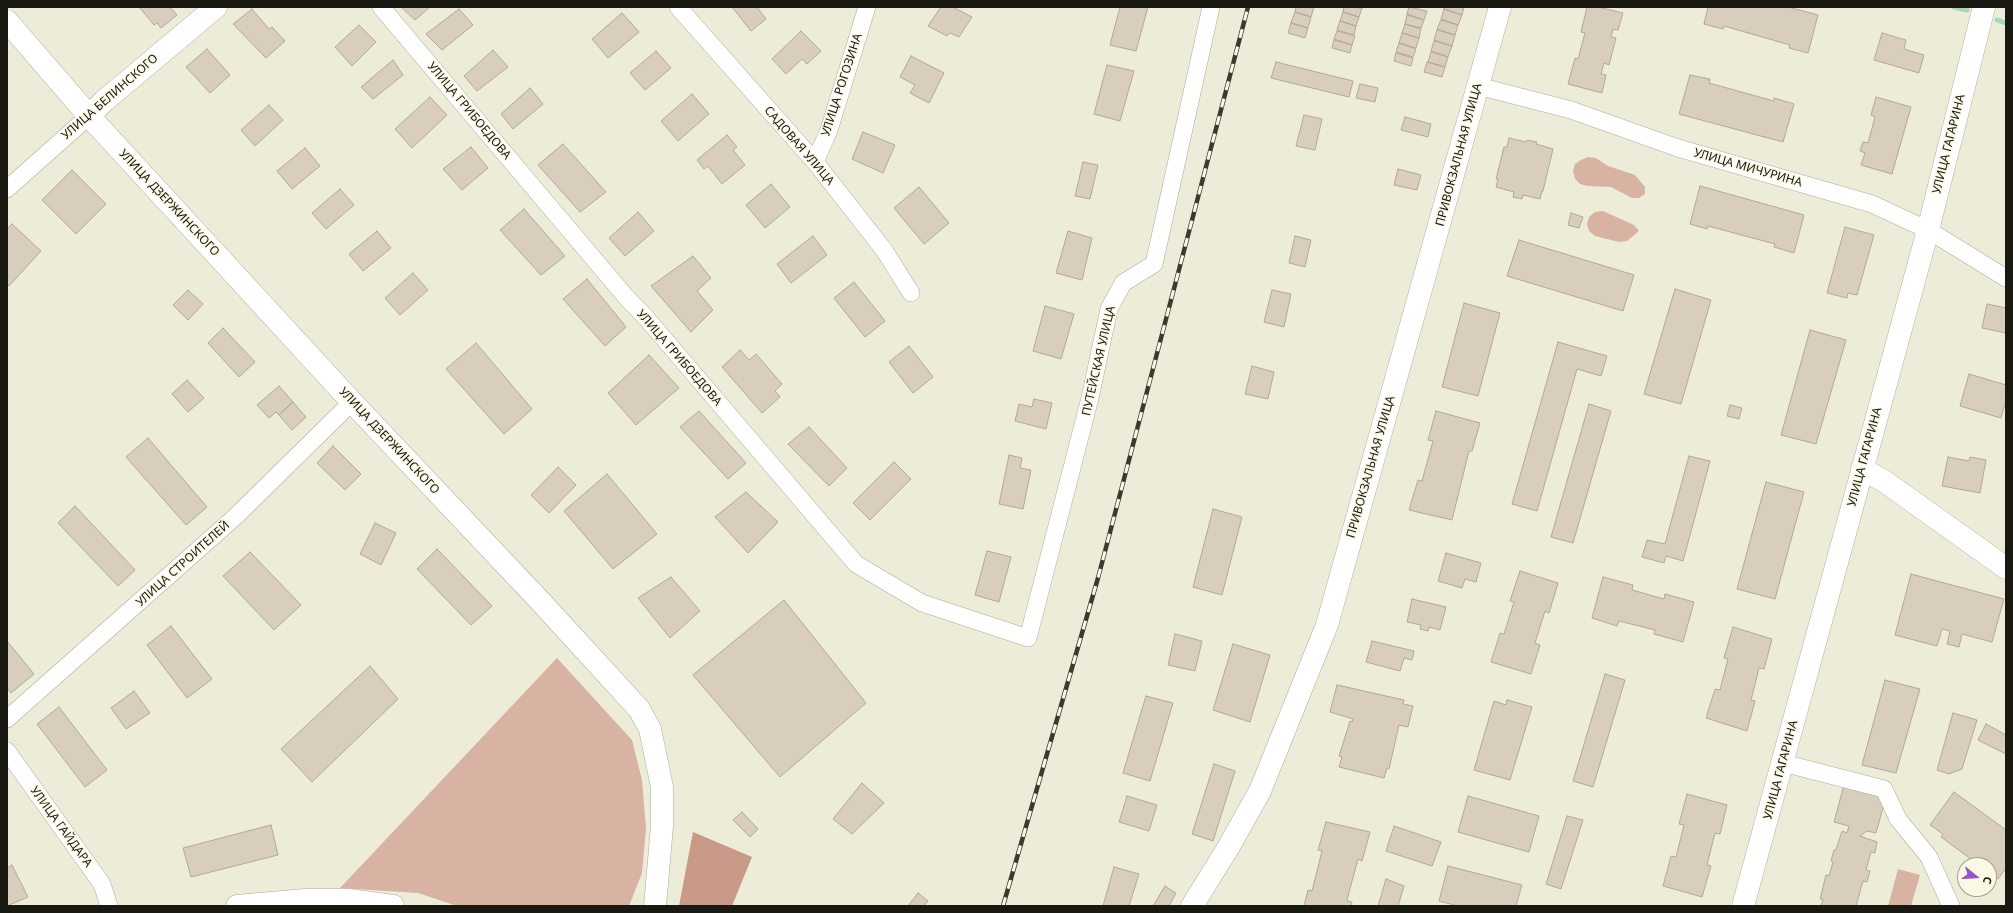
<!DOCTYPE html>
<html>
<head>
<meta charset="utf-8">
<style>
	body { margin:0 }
	#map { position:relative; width:2013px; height:913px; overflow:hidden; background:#edecd9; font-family:"Noto Sans",sans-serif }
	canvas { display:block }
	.frame { position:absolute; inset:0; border:8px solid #191811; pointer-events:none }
	.north { position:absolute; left:1957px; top:857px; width:40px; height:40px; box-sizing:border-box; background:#fbf9e6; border:1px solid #a19f91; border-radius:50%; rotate:107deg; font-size:11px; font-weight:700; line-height:16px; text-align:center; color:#191811 }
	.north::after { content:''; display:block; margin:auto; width:14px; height:18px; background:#9b52c4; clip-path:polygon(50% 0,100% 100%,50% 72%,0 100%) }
</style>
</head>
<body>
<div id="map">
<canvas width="2013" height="913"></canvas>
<div class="frame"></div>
<div class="north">С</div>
</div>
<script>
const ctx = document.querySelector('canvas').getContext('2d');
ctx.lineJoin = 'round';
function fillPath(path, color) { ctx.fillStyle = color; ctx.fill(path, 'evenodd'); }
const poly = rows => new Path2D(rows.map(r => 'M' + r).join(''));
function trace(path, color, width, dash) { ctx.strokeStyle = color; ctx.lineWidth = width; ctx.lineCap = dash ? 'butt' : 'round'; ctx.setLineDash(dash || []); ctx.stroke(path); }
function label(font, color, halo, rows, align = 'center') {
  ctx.font = font + ' "Noto Sans",sans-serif'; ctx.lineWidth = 3; ctx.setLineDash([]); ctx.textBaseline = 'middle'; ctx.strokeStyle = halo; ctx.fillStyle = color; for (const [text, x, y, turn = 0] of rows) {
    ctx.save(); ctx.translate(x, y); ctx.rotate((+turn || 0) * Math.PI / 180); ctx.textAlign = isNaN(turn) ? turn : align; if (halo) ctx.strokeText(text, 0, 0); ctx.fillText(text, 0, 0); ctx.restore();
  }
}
fillPath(poly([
	[1588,157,1596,158,1608,166,1635,175,1645,187,1645,194,1639,198,1632,198,1611,187,1588,186,1580,184,1575,179,1573,171,1575,164,1581,160],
	[1603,211,1634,225,1639,231,1627,241,1619,242,1595,236,1589,231,1587,224,1589,217,1595,212],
	[557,658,632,740,642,780,646,829,642,873,629,906,457,906,418,893,340,888],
	[1898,869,1920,875,1911,906,1888,906]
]), '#d8b3a4');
fillPath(poly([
	[693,832,752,857,732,906,679,906]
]), '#c79986');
trace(poly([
	[1954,7,1967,10],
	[1997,20,2006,23]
]), '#a6d8c0', 5);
const building = poly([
	[139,7,170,7,177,15,161,28,157,23,154,25,139,7],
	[401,7,430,7,415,20,401,7],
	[732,7,757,7,766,19,751,31,732,7],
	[941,7,953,7,972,17,959,37,950,33,947,36,928,26,941,7],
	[1120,7,1148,7,1136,51,1110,45,1120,7],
	[1296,7,1314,7,1311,17,1295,12,1296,7],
	[1344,7,1362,8,1359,17,1343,12,1344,7],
	[1409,7,1427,11,1424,20,1407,14,1409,7],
	[1445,7,1464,7,1462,15,1444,9,1445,7],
	[1587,7,1598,7,1623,13,1618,30,1613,29,1611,37,1616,38,1609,65,1604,63,1601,74,1606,75,1602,93,1568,84,1575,58,1578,59,1585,33,1581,32,1587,7],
	[1708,7,1788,7,1818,15,1808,53,1789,48,1790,45,1724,26,1723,29,1704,24,1708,7],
	[252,9,269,29,272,27,285,41,266,58,233,24,252,9],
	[459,9,473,25,442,50,426,34,459,9],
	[1444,9,1462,15,1458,25,1441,19,1444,9],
	[1295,12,1311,17,1308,28,1291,23,1295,12],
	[1343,12,1359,17,1356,26,1340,21,1343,12],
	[622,13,639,32,608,58,592,39,622,13],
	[1407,15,1424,20,1421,28,1405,24,1407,15],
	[1441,20,1458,25,1455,35,1437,29,1441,20],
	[1340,21,1356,26,1354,35,1337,30,1340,21],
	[1291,23,1308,28,1305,38,1288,33,1291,23],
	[1405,24,1421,29,1419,38,1402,33,1405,24],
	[359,25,376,42,352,66,335,47,359,25],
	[1437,30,1455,35,1452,46,1434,40,1437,30],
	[801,31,821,51,807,64,802,59,786,74,772,59,801,31],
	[1337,31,1355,36,1352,45,1334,39,1337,31],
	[1402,33,1419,38,1416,48,1399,43,1402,33],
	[1882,33,1906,40,1904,49,1924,55,1919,73,1874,60,1882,33],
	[1334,40,1352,45,1350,53,1332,48,1334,40],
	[1434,41,1452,46,1448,57,1431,51,1434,41],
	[1399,43,1416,49,1413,57,1396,52,1399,43],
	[207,49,230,75,210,93,186,67,207,49],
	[493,50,508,67,477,91,464,76,493,50],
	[656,51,671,68,645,90,630,73,656,51],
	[1431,52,1448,57,1445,67,1428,62,1431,52],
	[1396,53,1413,58,1411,66,1394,61,1396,53],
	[911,56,944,73,929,103,910,93,915,85,900,77,911,56],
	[393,60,403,75,373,99,361,87,393,60],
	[1276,62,1353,81,1349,97,1271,78,1276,62],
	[1427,62,1445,67,1442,77,1424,72,1427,62],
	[1107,65,1134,71,1120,121,1094,114,1107,65],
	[1690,75,1710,79,1709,83,1774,101,1774,98,1794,104,1783,142,1679,114,1690,75],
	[1360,84,1378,88,1375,102,1356,98,1360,84],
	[530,88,543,104,513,129,501,114,530,88],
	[692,94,709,114,678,141,661,121,692,94],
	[430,97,447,115,412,148,395,129,430,97],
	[1876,97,1911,107,1892,174,1861,165,1865,153,1860,151,1863,142,1868,143,1875,117,1871,115,1876,97],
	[269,105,283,120,255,146,241,130,269,105],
	[1304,115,1322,119,1315,150,1296,146,1304,115],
	[1405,117,1431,124,1428,137,1401,130,1405,117],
	[863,132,895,145,883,173,852,159,863,132],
	[727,135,737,147,733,150,745,165,722,184,708,166,704,169,697,160,727,135],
	[1509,138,1526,142,1527,140,1537,142,1536,144,1553,149,1543,191,1542,191,1540,199,1523,195,1522,199,1513,197,1514,192,1496,187,1498,179,1496,179,1504,147,1507,147,1509,138],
	[563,144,606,192,580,212,538,165,563,144],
	[471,147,488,168,462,190,443,169,471,147],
	[305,148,320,166,292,189,277,171,305,148],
	[1083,162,1098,165,1090,199,1075,196,1083,162],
	[1398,169,1421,175,1417,190,1394,185,1398,169],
	[72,170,106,204,76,234,42,200,72,170],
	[771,184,790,207,765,228,746,205,771,184],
	[1700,186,1804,215,1794,253,1774,247,1775,244,1708,226,1707,229,1690,224,1700,186],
	[919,187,949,223,924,244,894,208,919,187],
	[340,189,354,205,326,229,312,213,340,189],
	[524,209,565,256,541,275,500,230,524,209],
	[638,212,654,231,625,256,609,238,638,212],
	[1571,213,1583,217,1579,228,1568,225,1571,213],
	[12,224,41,251,9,286,7,284,7,229,12,224],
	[1845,227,1874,235,1857,295,1848,293,1847,298,1827,293,1845,227],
	[377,231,391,248,363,271,349,254,377,231],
	[1068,231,1092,238,1082,280,1056,273,1068,231],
	[813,236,827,255,791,283,777,264,813,236],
	[1295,236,1311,240,1305,267,1289,263,1295,236],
	[1519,240,1634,275,1623,311,1507,276,1519,240],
	[693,256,711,278,697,291,713,310,691,332,651,286,693,256],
	[413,273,428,290,400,315,385,298,413,273],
	[587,279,626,327,605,346,563,299,587,279],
	[854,282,885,321,865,337,834,298,854,282],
	[1675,289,1711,300,1681,404,1644,394,1675,289],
	[188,290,203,304,188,320,173,305,188,290],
	[1272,290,1291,294,1284,327,1264,322,1272,290],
	[1464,303,1500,313,1478,396,1442,387,1464,303],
	[1987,304,2006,308,2006,333,1982,328,1987,304],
	[1045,306,1074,314,1061,359,1033,351,1045,306],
	[223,328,255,362,239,377,208,343,223,328],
	[1810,330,1846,340,1816,444,1781,435,1810,330],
	[1558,342,1607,356,1601,376,1577,369,1537,511,1512,504,1558,342],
	[476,343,532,409,504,434,446,369,476,343],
	[909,346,933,377,913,393,889,362,909,346],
	[740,350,749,360,756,354,782,384,775,391,780,397,762,413,722,367,740,350],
	[649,355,679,388,636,425,608,393,649,355],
	[1252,366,1274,372,1268,399,1245,394,1252,366],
	[1969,374,2006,385,2006,400,2001,418,1960,406,1969,374],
	[187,380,204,398,188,412,172,394,187,380],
	[279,386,293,402,279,415,276,412,269,418,257,405,279,386],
	[1034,399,1052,403,1046,429,1015,421,1019,404,1032,407,1034,399],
	[293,402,306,417,292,430,279,415,293,402],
	[1589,404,1611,411,1573,543,1551,537,1589,404],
	[1730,405,1742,408,1739,419,1727,416,1730,405],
	[699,411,746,463,728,479,680,427,699,411],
	[1436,411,1480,423,1472,451,1469,451,1452,520,1409,510,1418,480,1422,481,1433,441,1428,440,1436,411],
	[809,427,847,468,829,486,788,444,809,427],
	[148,438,207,507,186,525,126,457,148,438],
	[333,446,361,474,345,490,317,463,333,446],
	[1009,455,1022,458,1020,468,1031,470,1023,509,999,504,1009,455],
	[1689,456,1710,461,1683,561,1666,556,1664,563,1642,557,1647,540,1665,544,1689,456],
	[1948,457,1969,461,1970,457,1986,460,1980,493,1942,486,1948,457],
	[894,462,911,479,870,520,853,503,894,462],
	[558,467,576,485,549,513,531,495,558,467],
	[607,474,657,534,613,569,564,511,607,474],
	[1766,482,1804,492,1775,599,1737,589,1766,482],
	[746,492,778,522,748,553,715,517,746,492],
	[75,506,135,570,118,586,58,523,75,506],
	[1213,509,1242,517,1222,595,1193,587,1213,509],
	[375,523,396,533,381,565,360,554,375,523],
	[437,549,492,606,471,625,417,569,437,549],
	[987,551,1011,557,999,602,975,595,987,551],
	[250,552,301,605,274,630,223,576,250,552],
	[1446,553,1481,563,1476,582,1465,579,1462,588,1438,581,1446,553],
	[1520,571,1558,583,1549,613,1545,611,1535,643,1540,645,1531,674,1491,662,1500,633,1504,634,1514,602,1510,601,1520,571],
	[1911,574,2004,599,1992,642,1962,634,1959,647,1947,644,1950,631,1942,629,1937,646,1895,635,1911,574],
	[671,577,700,611,670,638,638,598,671,577],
	[1603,577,1633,585,1632,590,1664,599,1665,594,1694,602,1683,642,1654,634,1655,630,1619,621,1617,626,1592,618,1603,577],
	[1412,599,1446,607,1440,630,1429,627,1428,631,1420,629,1421,625,1407,622,1412,599],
	[784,600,866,703,780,777,693,675,784,600],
	[171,626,212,679,187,698,147,645,171,626],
	[1733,627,1772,639,1764,669,1759,668,1751,700,1755,701,1747,731,1706,718,1715,689,1720,690,1728,659,1724,658,1733,627],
	[1175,634,1202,641,1195,671,1168,665,1175,634],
	[7,641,34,674,11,693,7,688,7,641],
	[1372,641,1414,651,1412,660,1404,658,1400,671,1366,662,1372,641],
	[1233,644,1270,655,1250,722,1213,710,1233,644],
	[370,666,398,699,312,782,281,749,370,666],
	[1605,674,1625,680,1593,787,1573,781,1605,674],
	[1885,680,1920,689,1896,773,1862,765,1885,680],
	[1337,685,1404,700,1403,704,1413,706,1408,727,1399,725,1389,769,1387,768,1384,778,1339,767,1342,757,1339,756,1350,721,1352,722,1353,719,1330,712,1337,685],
	[134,691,150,713,126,729,111,708,134,691],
	[1146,696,1173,703,1150,781,1123,773,1146,696],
	[1507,700,1532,707,1510,780,1474,770,1494,701,1506,705,1507,700],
	[59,707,107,770,85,787,37,724,59,707],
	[1953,713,1977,720,1962,769,1949,774,1937,770,1953,713],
	[1986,724,2006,735,2006,754,1978,740,1986,724],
	[1214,764,1235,771,1213,841,1192,834,1214,764],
	[862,783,884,803,852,834,833,819,862,783],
	[1844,785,1886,797,1876,833,1867,831,1860,836,1877,842,1875,853,1871,852,1866,870,1870,871,1867,882,1863,881,1856,906,1821,906,1823,899,1820,899,1826,875,1829,876,1833,862,1831,861,1834,850,1836,850,1842,831,1847,833,1849,826,1834,822,1844,785],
	[1954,792,2006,830,2006,868,1998,879,1989,872,1989,865,1979,865,1941,837,1943,834,1930,825,1954,792],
	[1687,794,1727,805,1720,834,1715,833,1707,865,1711,866,1702,897,1663,886,1671,856,1676,857,1684,825,1679,824,1687,794],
	[1127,796,1157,805,1149,831,1119,822,1127,796],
	[1468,796,1539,816,1529,852,1458,832,1468,796],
	[742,812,758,829,750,837,733,820,742,812],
	[1567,816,1583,820,1561,889,1546,884,1567,816],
	[1326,822,1370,832,1362,861,1358,859,1348,896,1347,901,1352,902,1351,906,1304,906,1308,890,1312,891,1322,851,1318,850,1326,822],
	[271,825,278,855,191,877,183,848,271,825],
	[1394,826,1441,842,1432,866,1386,851,1394,826],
	[12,865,28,897,7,906,7,868,12,865],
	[1448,866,1522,885,1516,906,1458,906,1439,901,1448,866],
	[1114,867,1139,874,1129,906,1103,906,1114,867],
	[1386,879,1404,886,1398,906,1378,906,1386,879],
	[1165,886,1176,893,1169,906,1153,906,1165,886],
	[918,893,928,901,924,906,908,906,918,893]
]);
fillPath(building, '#d9cdbd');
trace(building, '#b3a798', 1);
const street = poly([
	[381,7,626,297,648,320,856,564,922,603,1028,638,1090,398,1109,309,1123,283,1154,264,1211,7],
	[678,7,815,162,884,250,911,293],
	[1478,86,1571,110,1678,148,1872,204,1928,230,2006,278],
	[815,162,829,130,867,7],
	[7,189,89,116],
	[7,719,235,517,352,402],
	[7,751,102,884,109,906],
	[1783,763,1884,789,1898,819,1929,857,1951,906]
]);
const secondary = poly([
	[7,21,89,116,352,402,541,602,639,709,650,729,662,787,662,826,655,906],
	[89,116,104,101,216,7],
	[1862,469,1884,481,2006,568],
	[237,906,305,900,349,900,393,906],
	[1192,906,1228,848,1260,791,1327,625,1500,7],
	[1743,906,1928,230,1984,7]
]);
trace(street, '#adac9a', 18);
trace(secondary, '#adac9a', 23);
trace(street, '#fff', 17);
trace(secondary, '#fff', 22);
const rail = poly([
	[1003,906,1098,578,1248,7]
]);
trace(rail, '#3b3a31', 4.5);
trace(rail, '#fbf9e6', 3, [9]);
label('12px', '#191811', '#fbf9e6', [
	["УЛИЦА РОГОЗИНА",842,85,-72],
	["УЛИЦА БЕЛИНСКОГО",110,97,-41],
	["УЛИЦА ГРИБОЕДОВА",469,111,50],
	["УЛИЦА ГАГАРИНА",1949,144,-76],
	["САДОВАЯ УЛИЦА",799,146,49],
	["ПРИВОКЗАЛЬНАЯ УЛИЦА",1459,155,-75],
	["УЛИЦА МИЧУРИНА",1748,168,16],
	["УЛИЦА ДЗЕРЖИНСКОГО",169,203,47],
	["УЛИЦА ГРИБОЕДОВА",679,358,49],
	["ПУТЕЙСКАЯ УЛИЦА",1099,361,-77],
	["УЛИЦА ДЗЕРЖИНСКОГО",389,441,47],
	["УЛИЦА ГАГАРИНА",1865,457,-75],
	["ПРИВОКЗАЛЬНАЯ УЛИЦА",1371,467,-74],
	["УЛИЦА СТРОИТЕЛЕЙ",183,564,-42],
	["УЛИЦА ГАГАРИНА",1781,770,-75],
	["УЛИЦА ГАЙДАРА",61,827,54]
]);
</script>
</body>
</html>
